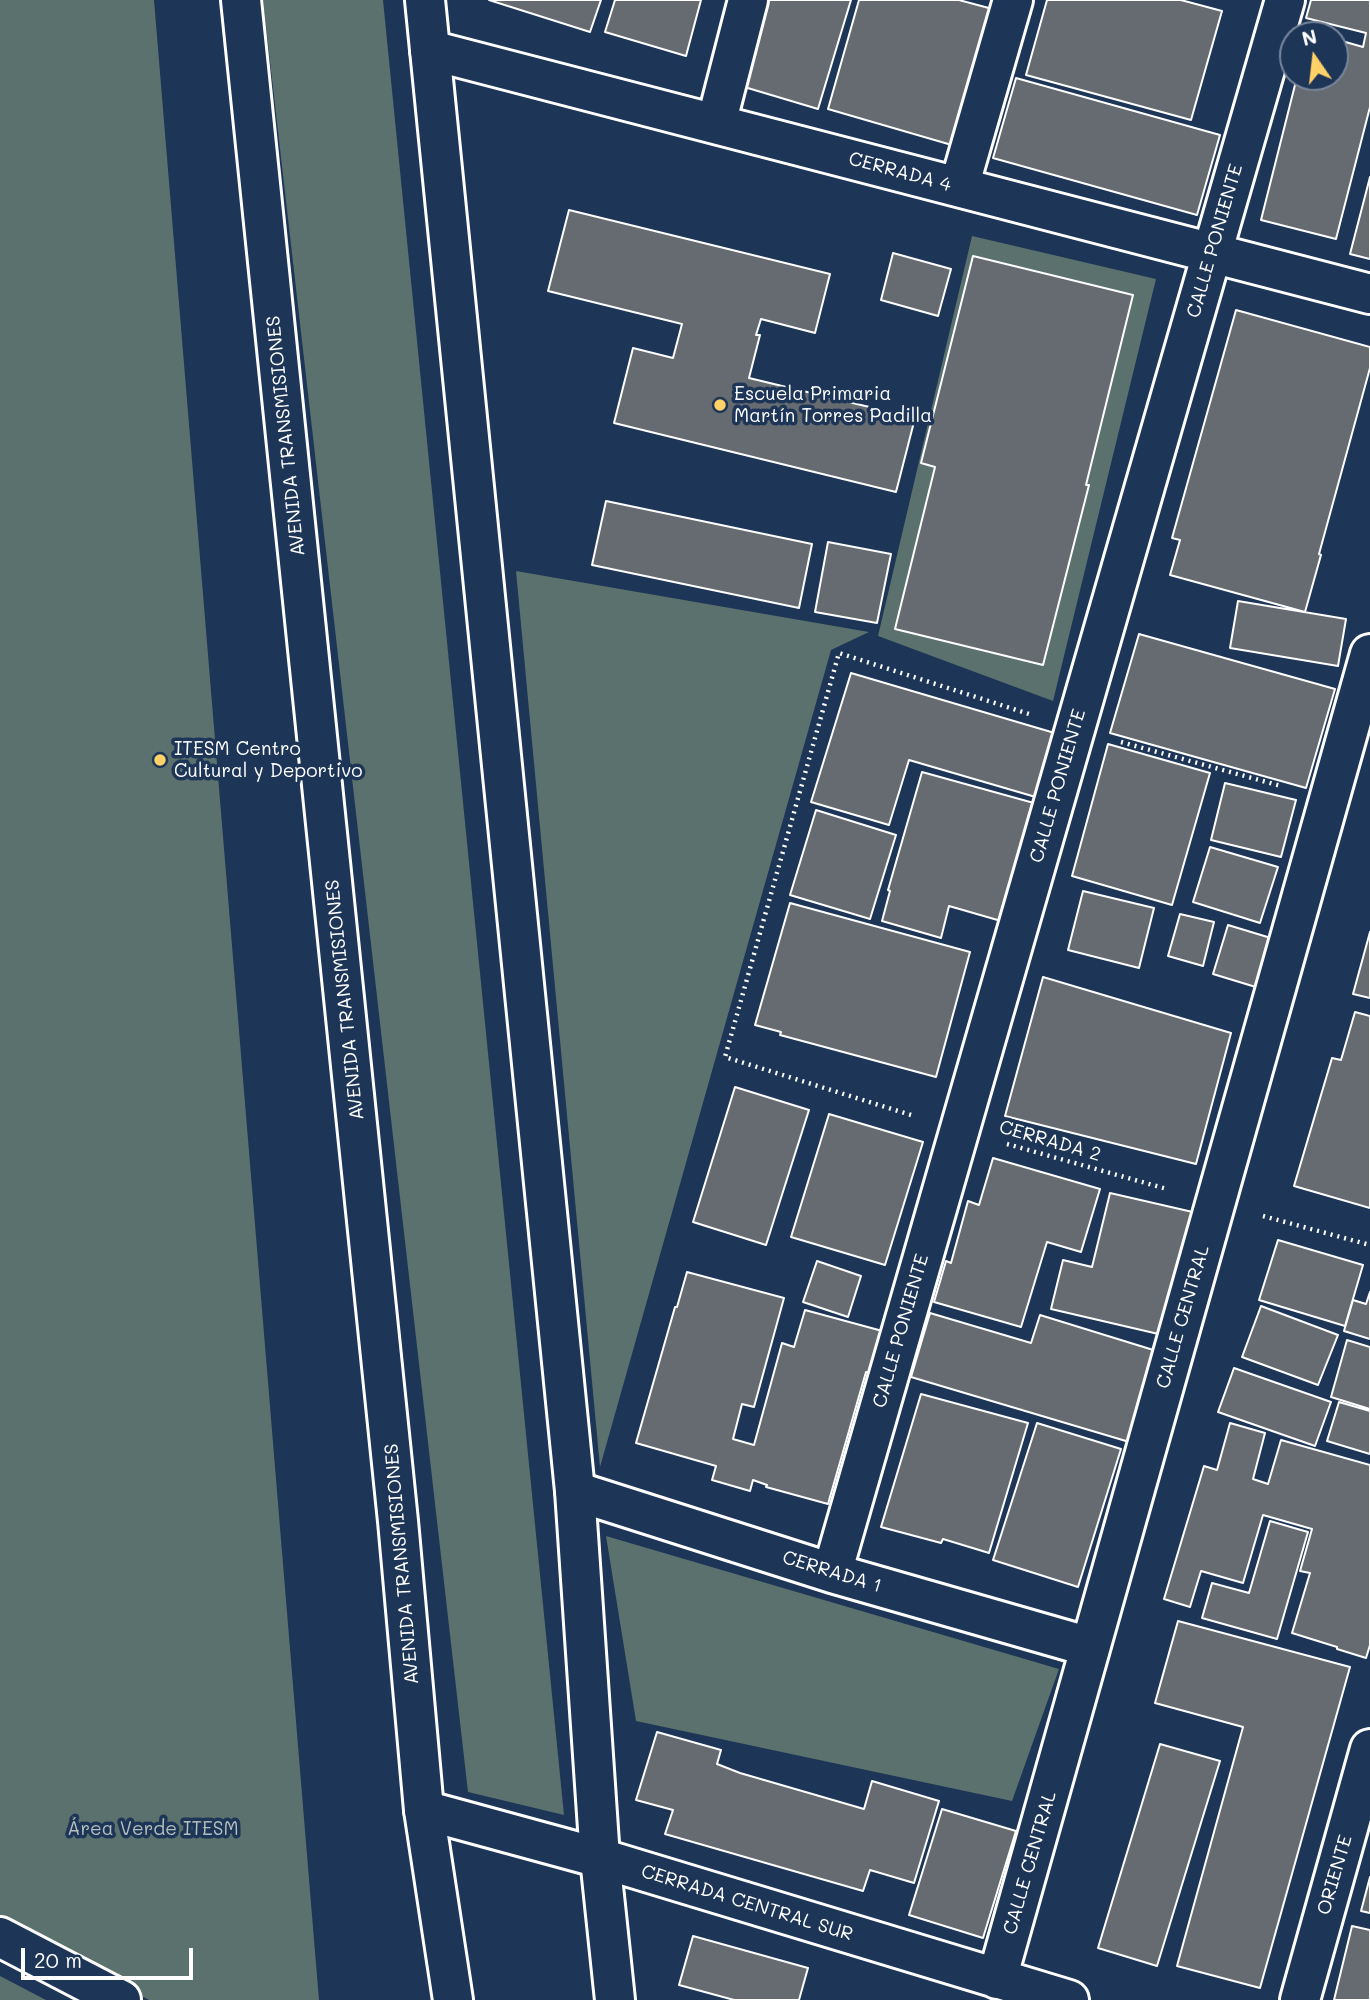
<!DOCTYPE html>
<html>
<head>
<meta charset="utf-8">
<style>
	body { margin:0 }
	#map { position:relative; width:1370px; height:2000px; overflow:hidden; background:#1d3557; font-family:Mali,sans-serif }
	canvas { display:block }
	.north { position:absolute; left:1279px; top:21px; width:70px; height:70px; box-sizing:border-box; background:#1d3557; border:2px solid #77869a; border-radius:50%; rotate:346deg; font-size:19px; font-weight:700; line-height:28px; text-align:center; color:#fff }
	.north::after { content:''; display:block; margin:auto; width:24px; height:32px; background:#ffd166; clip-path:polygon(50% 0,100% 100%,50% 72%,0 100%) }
	.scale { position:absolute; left:21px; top:1948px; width:172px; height:32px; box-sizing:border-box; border:4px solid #fff; border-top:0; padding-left:9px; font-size:21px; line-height:24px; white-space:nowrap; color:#fff; -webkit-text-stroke:5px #1d3557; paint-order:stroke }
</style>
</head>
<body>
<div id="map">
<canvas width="1370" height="2000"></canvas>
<div class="north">N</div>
<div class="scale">20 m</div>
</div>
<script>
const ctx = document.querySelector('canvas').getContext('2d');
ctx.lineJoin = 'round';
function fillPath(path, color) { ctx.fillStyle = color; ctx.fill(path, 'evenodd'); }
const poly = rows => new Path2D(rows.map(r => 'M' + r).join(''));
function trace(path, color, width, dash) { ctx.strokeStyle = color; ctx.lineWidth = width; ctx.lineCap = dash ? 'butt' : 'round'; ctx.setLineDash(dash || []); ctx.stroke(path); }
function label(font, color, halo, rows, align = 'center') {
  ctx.font = font + ' Mali,sans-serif'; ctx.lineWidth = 7; ctx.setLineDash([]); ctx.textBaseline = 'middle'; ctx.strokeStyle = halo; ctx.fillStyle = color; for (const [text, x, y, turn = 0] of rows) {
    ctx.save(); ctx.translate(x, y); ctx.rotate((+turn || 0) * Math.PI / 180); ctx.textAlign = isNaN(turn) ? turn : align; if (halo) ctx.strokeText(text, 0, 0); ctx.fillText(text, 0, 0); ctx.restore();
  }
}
fillPath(poly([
	[0,0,154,0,319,2000,149,2000,0,1920],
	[263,0,383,0,564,1815,468,1792],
	[972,236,1156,279,1053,701,878,636],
	[516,571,869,632,831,650,600,1467],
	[606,1536,1059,1669,1012,1801,636,1721],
	[0,1976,46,2000,0,2000]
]), '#5a716d');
const building = poly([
	[489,0,601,0,590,32,489,0],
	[615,0,701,0,686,56,605,32,615,0],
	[767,0,851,0,818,109,741,86,767,0],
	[859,0,959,0,1000,11,962,148,828,109,859,0],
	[1047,0,1181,0,1222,11,1191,120,1026,75,1047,0],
	[1311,0,1370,0,1370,107,1336,239,1261,220,1297,77,1335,77,1335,39,1363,47,1366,33,1306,18,1311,0],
	[1016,78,1220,135,1197,215,993,158,1016,78],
	[1370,177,1370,259,1350,254,1370,177],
	[569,210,830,274,815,333,761,319,756,335,760,335,749,378,915,418,896,492,614,423,633,348,673,358,682,324,548,291,569,210],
	[893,253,951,269,938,316,881,300,893,253],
	[973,256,1133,295,1086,485,1089,485,1043,665,895,629,935,467,921,463,973,256],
	[1236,310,1370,347,1370,368,1319,554,1321,555,1305,612,1170,575,1180,540,1172,538,1236,310],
	[606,501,812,544,799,608,592,565,606,501],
	[828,542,891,554,877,623,815,612,828,542],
	[1238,601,1346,619,1338,666,1230,648,1238,601],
	[1139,634,1335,689,1306,788,1110,733,1139,634],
	[851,673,1058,734,1039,798,909,760,889,825,811,802,851,673],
	[1108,744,1210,773,1172,905,1072,876,1108,744],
	[922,772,1041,805,1008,923,949,906,941,938,882,921,890,891,888,890,922,772],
	[1225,783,1296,800,1281,857,1211,840,1225,783],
	[816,810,896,835,870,919,790,895,816,810],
	[1210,847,1278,867,1260,923,1193,902,1210,847],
	[1083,891,1154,908,1139,968,1068,950,1083,891],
	[790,903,970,952,936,1077,780,1035,781,1032,755,1025,790,903],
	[1180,914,1214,922,1203,966,1168,956,1180,914],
	[1228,925,1274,939,1259,988,1213,974,1228,925],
	[1370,932,1370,998,1353,994,1370,932],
	[1043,977,1231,1033,1196,1164,1005,1116,1043,977],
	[1355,1012,1370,1016,1370,1208,1294,1186,1332,1058,1341,1060,1355,1012],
	[735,1087,809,1110,766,1245,693,1222,735,1087],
	[829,1114,923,1142,885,1265,791,1237,829,1114],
	[993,1158,1100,1189,1081,1252,1047,1242,1021,1327,934,1302,946,1261,951,1263,968,1201,979,1205,993,1158],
	[1110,1193,1197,1213,1167,1336,1051,1309,1063,1260,1092,1267,1110,1193],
	[1278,1240,1363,1265,1345,1326,1259,1300,1278,1240],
	[817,1261,861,1276,848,1317,803,1302,817,1261],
	[687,1272,784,1298,754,1407,742,1404,733,1439,754,1445,782,1343,794,1347,805,1310,886,1332,874,1374,866,1372,828,1504,766,1487,767,1485,753,1480,750,1491,712,1480,716,1466,636,1443,675,1307,677,1307,687,1272],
	[1370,1292,1370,1339,1344,1331,1353,1300,1366,1304,1370,1292],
	[1261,1306,1338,1335,1318,1385,1242,1357,1261,1306],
	[930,1313,1031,1343,1040,1315,1163,1353,1136,1444,911,1377,930,1313],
	[1347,1340,1370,1347,1370,1409,1331,1397,1347,1340],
	[1234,1368,1331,1402,1315,1446,1218,1412,1234,1368],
	[921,1394,1028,1423,989,1553,943,1539,941,1543,881,1527,921,1394],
	[1339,1402,1370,1411,1370,1454,1327,1441,1339,1402],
	[1037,1423,1121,1449,1078,1587,993,1560,1037,1423],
	[1230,1423,1265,1433,1253,1479,1268,1484,1281,1440,1370,1465,1370,1645,1366,1658,1337,1649,1337,1647,1292,1633,1310,1573,1300,1571,1312,1529,1263,1515,1243,1583,1201,1571,1190,1607,1164,1599,1204,1466,1217,1470,1230,1423],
	[1270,1521,1308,1532,1277,1639,1202,1618,1212,1583,1249,1593,1270,1521],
	[1178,1621,1350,1667,1260,1988,1177,1966,1243,1727,1155,1703,1178,1621],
	[657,1732,721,1750,717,1764,740,1773,864,1809,872,1781,939,1801,914,1883,870,1870,863,1891,665,1834,673,1810,636,1800,657,1732],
	[1160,1744,1220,1761,1157,1966,1098,1948,1160,1744],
	[942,1809,1016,1831,983,1938,909,1915,942,1809],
	[1370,1877,1370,1913,1361,1911,1370,1877],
	[1352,1926,1370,1930,1370,2000,1334,2000,1352,1926],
	[693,1936,808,1968,799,2000,734,2000,679,1985,693,1936]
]);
fillPath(building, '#666b71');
trace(building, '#fff', 2);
const minor = poly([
	[430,50,1370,294],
	[716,124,748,0],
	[959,187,1013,0],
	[575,1491,832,1573,1090,1647],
	[832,1573,1285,0],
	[424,1810,600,1858,1069,2000],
	[997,1979,1370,654],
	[1300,2000,1370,1749]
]);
const tertiary = poly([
	[241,0,398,1521,424,1810,453,2000],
	[425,0,575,1491,600,1858,615,2000]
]);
const secondary = poly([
	[0,1937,121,2000]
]);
trace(minor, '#fff', 44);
trace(tertiary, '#fff', 44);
trace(secondary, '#fff', 44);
trace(poly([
	[1121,742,1281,786],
	[911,1115,725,1057,839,653,1029,714],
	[1007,1144,1167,1189],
	[1263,1216,1370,1245]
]), '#fff', 4.5, [2, 5]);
trace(minor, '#1d3557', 38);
trace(tertiary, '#1d3557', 38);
trace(secondary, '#1d3557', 38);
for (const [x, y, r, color] of [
	[720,405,7,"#ffd166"],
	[160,760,7,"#ffd166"]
]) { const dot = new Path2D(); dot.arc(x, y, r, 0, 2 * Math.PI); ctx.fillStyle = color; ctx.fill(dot); trace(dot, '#1d3557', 2.5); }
label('19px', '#fff', '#1d3557', [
	["CERRADA 4",900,172,15],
	["CALLE PONIENTE",1215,241,-74],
	["AVENIDA TRANSMISIONES",286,436,-96],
	["CALLE PONIENTE",1058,786,-74],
	["AVENIDA TRANSMISIONES",345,1000,-96],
	["CERRADA 2",1050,1141,16],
	["CALLE CENTRAL",1183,1317,-74],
	["CALLE PONIENTE",901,1331,-74],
	["AVENIDA TRANSMISIONES",402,1564,-95],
	["CERRADA 1",832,1572,17],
	["CALLE CENTRAL",1030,1863,-74],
	["ORIENTE",1335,1875,-74],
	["CERRADA CENTRAL SUR",747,1903,17]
]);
label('19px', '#fff', '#1d3557', [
	["Escuela Primaria",734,394],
	["Martín Torres Padilla",734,416],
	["ITESM Centro",174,749],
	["Cultural y Deportivo",174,771]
], 'left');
label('19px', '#b5bfbd', '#1d3557', [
	["Área Verde ITESM",153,1829]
]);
</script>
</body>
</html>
